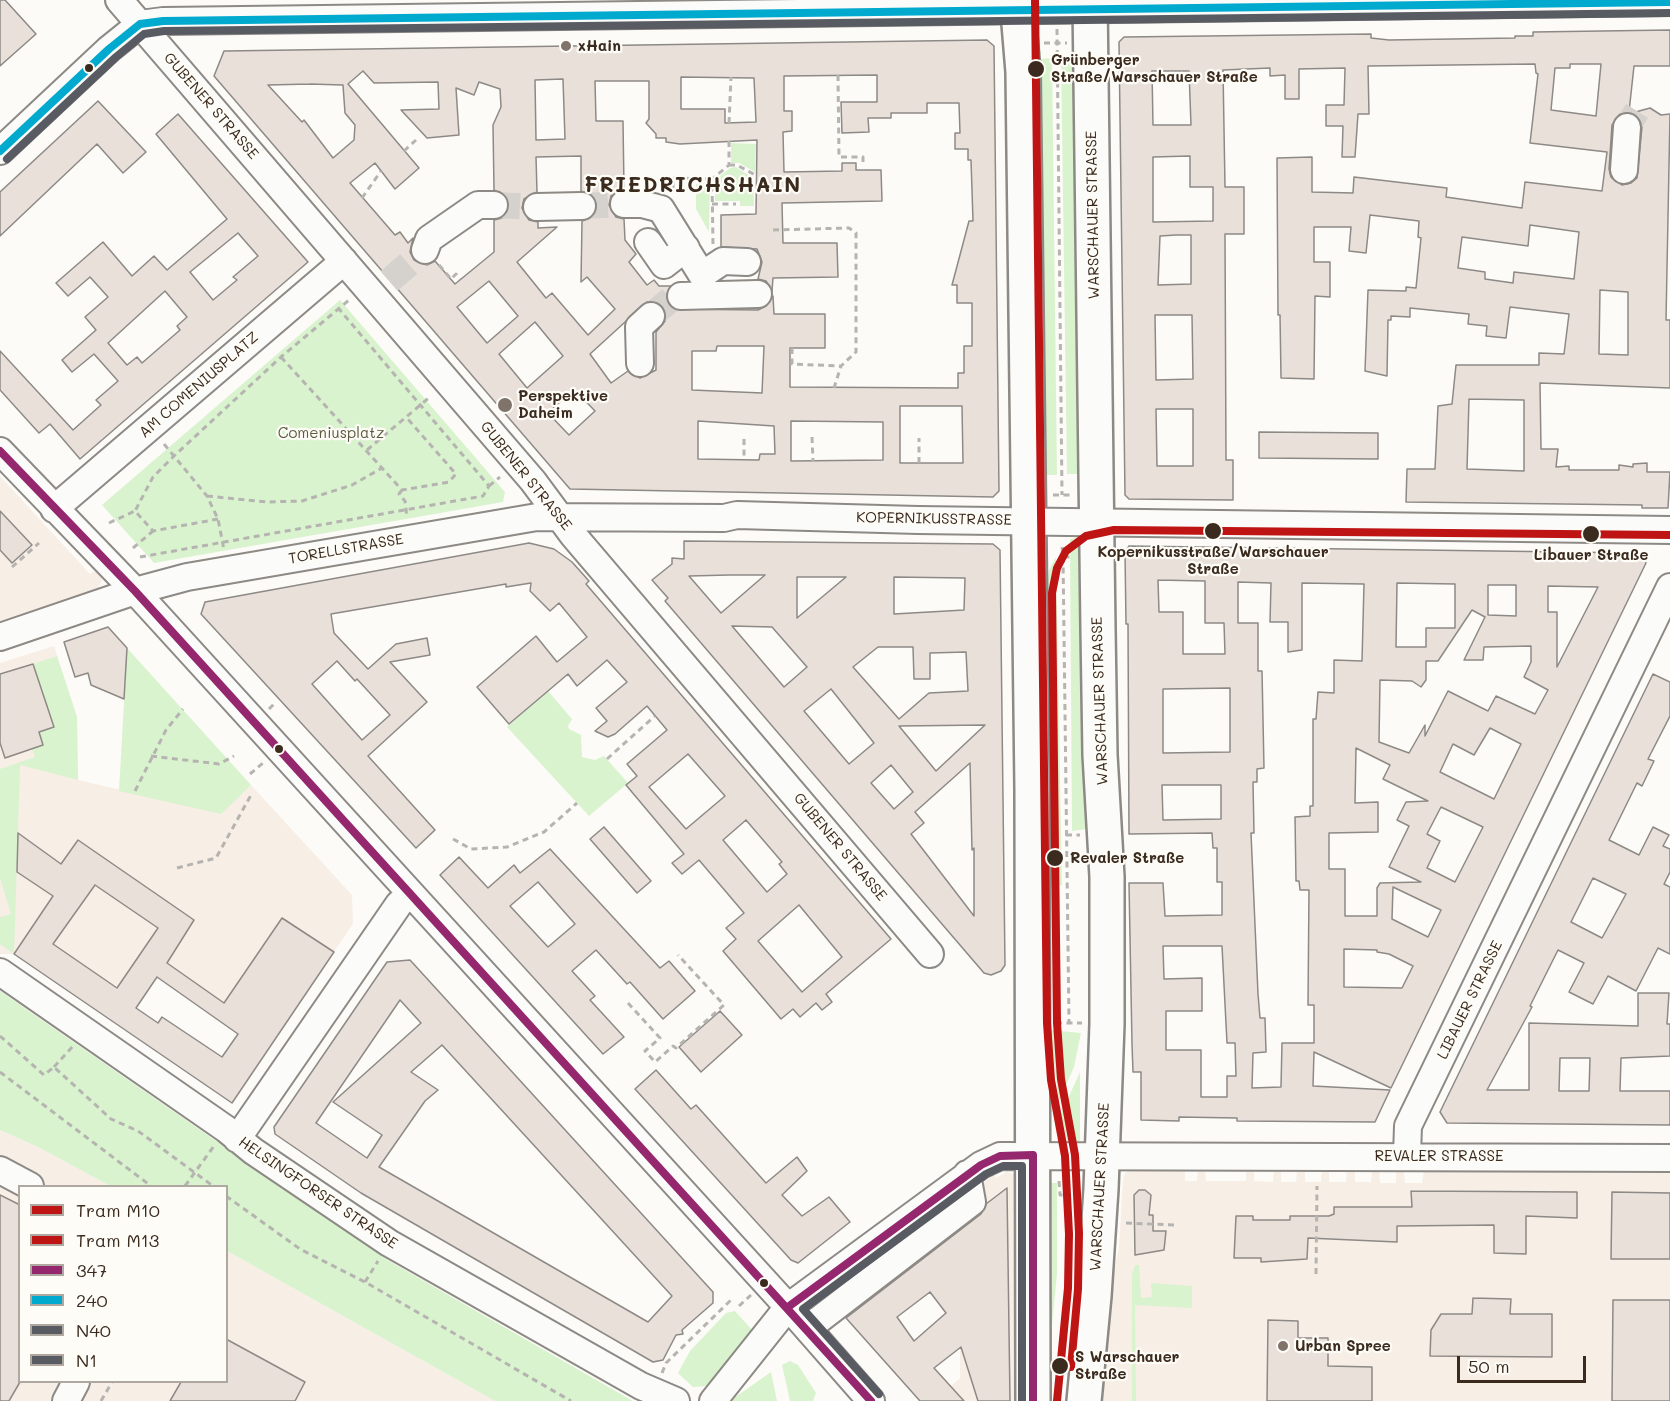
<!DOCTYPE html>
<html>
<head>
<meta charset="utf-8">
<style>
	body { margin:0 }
	#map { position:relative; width:1670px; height:1401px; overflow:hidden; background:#fcfbf8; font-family:Mali,sans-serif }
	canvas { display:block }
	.legend { position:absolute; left:18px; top:1185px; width:210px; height:198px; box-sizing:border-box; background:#fdfcf7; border:2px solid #afa8a0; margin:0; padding:8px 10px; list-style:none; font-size:18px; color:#3b2a1e }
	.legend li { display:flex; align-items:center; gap:12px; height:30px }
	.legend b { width:30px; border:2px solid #afa8a0 }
	.scale { position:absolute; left:1457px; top:1356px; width:129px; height:27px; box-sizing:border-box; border:3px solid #3b2a1e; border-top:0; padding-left:8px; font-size:18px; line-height:21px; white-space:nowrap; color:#3b2a1e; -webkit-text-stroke:4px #fdfcf7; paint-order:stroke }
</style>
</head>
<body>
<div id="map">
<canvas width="1670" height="1401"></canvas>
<ul class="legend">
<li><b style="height:8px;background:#be1414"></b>Tram M10</li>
<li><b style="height:8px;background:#be1414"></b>Tram M13</li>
<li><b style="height:8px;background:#95276e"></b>347</li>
<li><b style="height:8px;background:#00a9ce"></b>240</li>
<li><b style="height:8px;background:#595b62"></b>N40</li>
<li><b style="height:8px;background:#595b62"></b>N1</li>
</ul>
<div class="scale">50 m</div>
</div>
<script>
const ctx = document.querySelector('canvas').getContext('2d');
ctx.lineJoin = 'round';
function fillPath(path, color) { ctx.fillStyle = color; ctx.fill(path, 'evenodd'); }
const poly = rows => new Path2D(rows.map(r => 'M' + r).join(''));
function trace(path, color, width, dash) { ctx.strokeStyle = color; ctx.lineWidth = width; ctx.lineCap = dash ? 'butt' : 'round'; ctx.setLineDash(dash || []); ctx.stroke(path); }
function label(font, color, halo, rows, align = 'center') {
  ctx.font = font + ' Mali,sans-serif'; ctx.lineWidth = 4.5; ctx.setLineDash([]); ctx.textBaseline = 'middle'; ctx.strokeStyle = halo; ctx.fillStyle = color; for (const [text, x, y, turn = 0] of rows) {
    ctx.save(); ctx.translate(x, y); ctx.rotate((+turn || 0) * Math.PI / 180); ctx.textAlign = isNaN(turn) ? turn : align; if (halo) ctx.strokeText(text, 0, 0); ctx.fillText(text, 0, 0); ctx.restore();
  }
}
fillPath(poly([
	[0,476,90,574,97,569,100,570,102,581,97,590,0,624],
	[54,646,77,717,78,780,221,813,251,785,352,895,353,924,275,1038,167,963,122,1028,14,954,0,954,0,663],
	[0,1130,40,1148,110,1186,20,1186,20,1382,226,1382,227,1251,495,1401,0,1401],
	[1134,1169,1185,1169,1185,1181,1197,1181,1198,1169,1205,1169,1206,1181,1246,1181,1246,1169,1254,1169,1254,1181,1273,1182,1274,1169,1281,1170,1281,1182,1296,1182,1297,1170,1305,1170,1305,1182,1321,1182,1322,1170,1329,1170,1329,1182,1346,1182,1347,1170,1355,1170,1355,1182,1371,1182,1372,1170,1379,1170,1380,1183,1396,1183,1396,1170,1404,1171,1405,1183,1422,1183,1424,1171,1670,1173,1670,1401,1096,1401,1106,1311,1119,1247,1123,1180,1125,1173],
	[1007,1172,1014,1174,1015,1186,1022,1186,1019,1401,935,1401,960,1378,960,1302,910,1239,994,1175,996,1178]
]), '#f7eee6');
fillPath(poly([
	[1035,51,1041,51,1040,59,1052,58,1057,475,1045,475,1045,488,1038,488],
	[1061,56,1077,56,1081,474,1067,474],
	[731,143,756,144,755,172,739,163,731,163],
	[736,167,753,178,754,206,740,206,740,201,715,201,715,180,730,168],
	[710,183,709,232,696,209,696,184],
	[340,300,505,492,503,502,154,563,102,505],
	[1079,537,1088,537,1094,828,1072,831,1070,539],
	[1056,557,1062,885,1045,888,1046,594,1049,570],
	[127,648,251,785,221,814,119,791],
	[57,656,77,717,78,780,20,765,14,954,0,944,0,917,11,914,0,878,0,769,35,757,32,749,43,745,39,732,54,727,33,664],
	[548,691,572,719,568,726,569,729,581,735,582,757,595,760,604,756,628,783,589,816,507,727],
	[0,991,389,1261,633,1401,495,1401,227,1251,226,1186,110,1186,40,1148,0,1130],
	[1050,1030,1081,1033,1074,1067,1059,1101],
	[1080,1072,1080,1141,1067,1141,1061,1114],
	[1040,1183,1057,1183,1057,1274,1051,1334,1049,1334,1047,1348,1051,1348,1046,1386],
	[1135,1265,1139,1265,1141,1298,1152,1297,1151,1283,1192,1286,1192,1308,1135,1305,1136,1401,1132,1401,1132,1275],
	[735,1311,752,1330,707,1386,693,1387,678,1373,690,1351,726,1313],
	[790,1361,798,1365,816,1393,813,1401,790,1401,782,1365],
	[771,1372,777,1401,731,1401,734,1398]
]), '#d9f3ce');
const building = poly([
	[0,0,5,0,36,34,0,66,0,0],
	[1670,30,1670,66,1634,66,1629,112,1620,114,1612,125,1609,169,1611,177,1622,185,1631,183,1637,178,1642,127,1640,120,1632,113,1650,108,1661,115,1670,114,1666,320,1670,320,1670,388,1540,383,1541,449,1558,449,1556,467,1569,466,1569,470,1619,470,1619,465,1633,467,1633,464,1647,463,1647,472,1670,472,1668,508,1642,508,1642,505,1406,502,1407,469,1435,469,1438,406,1452,404,1456,365,1539,365,1539,353,1564,354,1569,314,1510,307,1506,338,1486,336,1487,326,1468,324,1469,314,1410,308,1410,317,1391,316,1391,320,1388,320,1387,376,1365,371,1368,290,1406,291,1406,287,1416,288,1421,238,1418,237,1419,221,1370,215,1366,253,1349,251,1351,227,1314,227,1314,262,1330,262,1330,297,1315,296,1314,379,1281,378,1280,315,1278,315,1277,158,1312,157,1312,192,1353,193,1354,177,1447,188,1446,197,1522,208,1525,182,1602,191,1607,152,1530,143,1538,74,1536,73,1535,64,1368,66,1369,114,1358,114,1355,157,1342,157,1343,126,1326,126,1326,105,1344,105,1345,68,1299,69,1299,99,1285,99,1285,75,1270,76,1270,68,1223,70,1225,187,1244,187,1244,234,1225,234,1226,460,1233,460,1233,500,1129,499,1125,495,1119,42,1124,37,1371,34,1371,38,1389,40,1515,38,1515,36,1533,36,1533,32,1670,30],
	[1570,64,1601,64,1596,116,1551,110,1555,68,1570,68,1570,64],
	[1152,71,1189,71,1191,125,1153,125,1152,71],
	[1190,156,1190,187,1213,187,1213,221,1153,222,1153,157,1190,156],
	[1530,225,1579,232,1574,279,1514,272,1513,283,1485,279,1485,272,1458,268,1462,237,1528,246,1530,225],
	[1176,235,1191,235,1191,284,1158,285,1160,236,1176,235],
	[1600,290,1628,292,1628,355,1599,354,1600,290],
	[1155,315,1192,315,1193,379,1156,380,1155,315],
	[1469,399,1524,400,1524,471,1467,469,1469,399],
	[1156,409,1193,409,1193,466,1157,466,1156,409],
	[987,40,994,46,999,491,993,497,570,489,214,76,224,51,987,40],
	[363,71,374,83,438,82,439,109,401,110,427,138,459,135,456,88,474,95,479,82,500,89,501,107,493,125,494,190,507,197,509,206,502,218,494,220,494,252,455,284,435,261,427,265,414,260,410,252,413,238,408,243,400,232,395,235,350,183,375,163,395,189,419,168,348,84,363,71],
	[877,75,877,102,841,102,842,133,869,132,868,118,891,118,891,113,927,113,927,103,959,103,960,133,955,133,955,149,968,149,968,160,971,160,973,221,969,221,952,285,957,285,957,303,972,303,972,346,964,346,964,373,958,373,958,388,790,387,790,348,825,348,825,314,774,314,773,296,766,306,758,310,674,309,666,297,671,286,659,286,654,280,647,285,629,262,636,254,625,240,624,219,616,217,609,205,611,196,624,189,623,121,596,121,595,81,649,81,649,119,646,123,656,134,656,138,666,138,666,142,680,144,757,140,756,214,721,215,721,247,757,249,762,262,758,279,766,281,772,291,773,278,838,277,837,243,783,243,782,203,882,201,881,170,856,170,856,163,842,163,842,171,784,172,783,132,792,131,792,111,784,111,784,76,877,75],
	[681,77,754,78,756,122,725,123,725,109,681,109,681,77],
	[563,79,565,139,536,140,535,80,563,79],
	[310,84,343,85,345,113,355,125,354,140,333,158,304,120,302,122,268,85,310,84],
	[581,156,581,191,594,198,597,206,590,218,582,221,581,282,587,277,615,309,588,335,552,293,546,298,517,262,557,227,538,228,538,222,529,220,522,208,524,199,537,192,536,157,581,156],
	[489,281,518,316,487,343,457,307,489,281],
	[647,302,656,302,666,313,665,321,656,332,656,370,640,378,628,371,611,383,590,354,647,302],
	[535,322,563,356,527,388,499,354,535,322],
	[717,346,764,346,762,393,692,390,692,351,716,351,717,346],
	[574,389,595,411,569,435,548,413,574,389],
	[900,406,962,406,963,463,900,463,900,406],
	[698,421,774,426,775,454,760,454,759,460,698,459,698,421],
	[791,421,883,422,883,460,791,461,791,421],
	[98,101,146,152,123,173,97,144,0,236,0,192,98,101],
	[178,114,308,262,80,459,50,424,39,433,0,390,0,351,73,430,101,405,96,400,118,381,94,354,72,372,62,360,96,330,85,317,108,297,90,277,68,296,56,283,103,242,132,276,154,256,167,270,227,219,156,134,178,114],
	[238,233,258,256,233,277,237,280,213,300,190,272,238,233],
	[165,291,187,317,177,326,180,330,142,363,137,357,127,365,108,343,165,291],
	[1259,432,1378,433,1378,459,1259,458,1259,432],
	[0,511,32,545,12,563,0,550,0,511],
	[684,541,993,544,1000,550,1005,965,1001,971,991,975,984,973,665,601,668,598,652,580,672,564,672,558,684,559,684,541],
	[765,575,721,613,689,576,729,575,765,575],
	[797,577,846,577,797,618,797,577],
	[894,577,965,578,964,610,894,614,894,577],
	[732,626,772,627,807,667,784,687,732,626],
	[878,647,913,647,914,679,930,679,930,653,966,652,968,691,929,693,899,719,853,667,878,647],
	[831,689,874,743,849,764,804,711,831,689],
	[985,725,936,771,899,726,985,725],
	[970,763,972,850,974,848,974,916,911,834,924,823,915,812,970,763],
	[891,765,913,792,894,809,871,783,891,765],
	[529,543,554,549,572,562,589,581,586,584,891,939,826,994,832,1002,822,1010,816,1003,800,1017,793,1009,781,1019,723,951,736,939,726,928,744,913,699,860,682,874,672,863,684,854,626,785,637,776,627,764,667,730,647,706,615,734,608,737,595,731,607,721,596,708,627,682,607,660,577,686,568,674,509,724,477,687,536,636,557,662,587,637,559,603,550,611,530,591,531,583,506,587,506,584,331,614,334,633,368,669,396,644,427,638,430,655,390,662,427,702,368,756,435,830,416,848,201,614,205,602,529,543],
	[337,661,355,681,357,679,390,715,362,740,312,684,337,661],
	[688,754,725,796,686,829,649,787,688,754],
	[746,820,782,862,779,864,787,874,767,892,723,840,746,820],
	[799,905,842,957,802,992,758,941,799,905],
	[1129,546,1639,553,1646,563,1391,1088,1314,1052,1313,1086,1390,1090,1375,1122,1237,1121,1237,1118,1179,1117,1179,1121,1141,1120,1141,1072,1133,1072,1132,1044,1129,883,1163,883,1165,916,1222,915,1222,882,1217,882,1217,848,1213,848,1212,833,1129,834,1128,624,1126,624,1125,552,1129,546],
	[1158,580,1205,581,1205,623,1224,623,1225,654,1183,654,1183,612,1159,612,1158,580],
	[1238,582,1271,583,1270,622,1288,622,1288,652,1302,650,1302,583,1364,584,1362,661,1334,660,1334,693,1318,692,1316,719,1313,719,1313,806,1310,806,1310,816,1295,817,1296,881,1299,881,1300,890,1309,890,1308,1005,1314,1005,1314,1043,1282,1043,1281,1087,1252,1088,1253,1053,1266,1052,1265,1018,1260,1018,1258,994,1251,833,1254,833,1253,782,1257,782,1257,769,1264,768,1262,671,1258,671,1258,623,1238,623,1238,582],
	[1397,583,1455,584,1455,628,1426,628,1426,647,1396,647,1397,583],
	[1488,585,1516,585,1516,616,1488,615,1488,585],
	[1548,586,1598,587,1557,667,1557,612,1548,612,1548,586],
	[1472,610,1485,617,1464,660,1483,660,1484,647,1531,646,1531,662,1524,677,1548,690,1535,714,1496,696,1488,711,1448,691,1425,736,1425,725,1409,753,1379,742,1380,680,1412,681,1421,687,1426,680,1426,661,1438,661,1472,610],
	[1230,688,1230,752,1163,753,1163,689,1230,688],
	[1490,728,1521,744,1494,799,1440,772,1453,744,1474,755,1490,728],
	[1356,748,1390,765,1383,779,1428,801,1406,802,1397,820,1409,826,1389,867,1421,882,1380,883,1377,888,1377,916,1345,916,1345,869,1329,869,1329,833,1378,832,1378,802,1355,803,1356,748],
	[1162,785,1221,785,1221,819,1163,820,1162,785],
	[1441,807,1483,827,1455,882,1427,868,1440,841,1427,834,1441,807],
	[1393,887,1441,910,1428,937,1392,919,1393,887],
	[1163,946,1222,946,1227,1043,1235,1043,1236,1076,1227,1076,1227,1097,1201,1097,1201,1050,1166,1050,1166,1011,1202,1011,1202,978,1164,979,1163,946],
	[1344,949,1377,950,1377,952,1389,954,1413,966,1402,988,1344,987,1344,949],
	[108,627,127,648,124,699,91,685,88,673,75,677,64,642,108,627],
	[33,664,54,727,39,732,43,745,5,758,0,743,0,674,33,664],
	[1653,674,1670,682,1670,716,1648,759,1654,761,1642,786,1637,783,1609,840,1639,855,1653,827,1669,835,1663,846,1670,849,1670,872,1664,884,1670,887,1670,954,1658,948,1636,991,1608,976,1593,1004,1569,992,1584,963,1558,950,1530,1006,1532,1007,1487,1090,1529,1090,1529,1023,1638,1026,1638,993,1669,993,1667,1024,1670,1024,1670,1056,1621,1058,1620,1091,1670,1091,1670,1125,1447,1123,1440,1112,1653,674],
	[1593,878,1626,894,1602,938,1571,922,1593,878],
	[1560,1058,1590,1058,1589,1091,1559,1091,1560,1058],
	[604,827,651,881,637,893,590,839,604,827],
	[18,833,61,864,78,840,194,920,167,963,224,1003,282,918,334,952,232,1103,14,954,53,896,17,872,18,833],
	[95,885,158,928,117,988,53,944,95,885],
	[157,977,238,1034,222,1057,162,1017,158,1023,136,1008,157,977],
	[550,849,660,968,669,961,695,991,663,1019,630,982,627,984,596,950,572,971,595,996,590,1000,624,1037,603,1054,440,875,459,857,488,888,514,865,520,873,550,849],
	[538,882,575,924,548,947,510,906,538,882],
	[410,960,713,1292,713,1303,682,1330,683,1334,676,1335,663,1360,653,1362,361,1193,275,1134,274,1127,387,962,410,960],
	[400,1000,421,1023,333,1102,382,1135,367,1158,316,1123,400,1000],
	[442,1045,672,1296,648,1322,379,1167,425,1101,438,1090,411,1072,442,1045],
	[720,1011,742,1035,701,1072,679,1047,720,1011],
	[656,1070,691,1109,696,1105,766,1183,797,1157,807,1171,782,1195,802,1216,829,1197,850,1222,798,1263,791,1260,635,1089,656,1070],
	[1007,1188,1010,1401,978,1401,961,1347,934,1368,964,1401,920,1401,846,1318,981,1214,986,1204,1007,1188],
	[930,1292,946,1313,914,1341,897,1317,930,1292],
	[1139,1190,1145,1190,1151,1195,1149,1215,1153,1215,1153,1231,1166,1231,1164,1250,1135,1255,1134,1195,1139,1190],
	[1411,1191,1577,1192,1577,1218,1526,1216,1526,1254,1494,1253,1494,1225,1397,1226,1397,1242,1308,1238,1307,1259,1261,1262,1261,1258,1234,1258,1236,1216,1253,1216,1253,1220,1290,1220,1290,1216,1329,1216,1334,1214,1334,1207,1412,1207,1411,1191],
	[1612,1192,1670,1193,1670,1259,1611,1259,1612,1192],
	[0,1195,20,1205,20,1382,9,1401,0,1401,0,1195],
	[1473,1298,1511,1299,1510,1314,1552,1314,1552,1357,1430,1356,1431,1330,1441,1314,1472,1314,1473,1298],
	[1613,1300,1670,1300,1670,1401,1612,1401,1613,1300],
	[1268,1320,1298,1321,1298,1338,1328,1338,1328,1366,1372,1367,1372,1401,1267,1401,1268,1320],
	[226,1339,305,1382,295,1401,170,1401,181,1382,226,1382,226,1339]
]);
fillPath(building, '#eae0da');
trace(building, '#8d8985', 1.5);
trace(poly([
	[1627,127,1637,111],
	[494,205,537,207],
	[582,206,624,204],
	[389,281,425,250],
	[651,316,676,295,681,296]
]), '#d5d1cc', 26, [26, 13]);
const minor = poly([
	[119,0,533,481,573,535,930,954],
	[0,151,109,49,140,24,163,21,1670,2],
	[1624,170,1627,127],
	[624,204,642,204,661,209,702,275,723,261,747,262],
	[537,207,582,206],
	[648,242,664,265,686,248],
	[425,250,429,239,478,205,494,205],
	[681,296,758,294],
	[640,363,639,327,651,316],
	[0,451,135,591,799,1319,871,1401],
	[54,509,344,261],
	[0,637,135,591,187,577,537,517,724,518,737,515,918,520,1670,530],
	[0,972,226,1129,253,1151,389,1243,641,1386,676,1401],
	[237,1139,399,904,410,894],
	[1407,1156,1408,1126,1670,587],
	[0,1170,30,1186],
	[808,1328,972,1202,967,1174],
	[66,1401,76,1382],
	[713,1401,788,1307,981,1165,1000,1156,1670,1158]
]);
const major = poly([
	[1017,0,1023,72,1032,789,1033,1401],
	[1084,1401,1094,1296,1101,1189,1107,1024,1107,877,1100,755,1098,629,1090,0]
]);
trace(minor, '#8d8985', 30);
trace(major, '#8d8985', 38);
trace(poly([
	[1057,29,1062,495],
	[1044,43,1067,43],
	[838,75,839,157,863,157,863,166],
	[729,123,731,77],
	[404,151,416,140],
	[729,165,737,165,757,176],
	[673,188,673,178,712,179],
	[362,198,381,171],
	[712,204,736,204],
	[773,230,849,228,856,233,856,352,841,366,834,388],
	[713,244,712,179,729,165,729,141],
	[439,265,451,279,456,274,460,279],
	[792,348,792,364,840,366],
	[281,357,402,490,449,482,456,474,406,417],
	[812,437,813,461],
	[744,439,744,460],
	[164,444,207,496,218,519,224,550],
	[367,450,431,396],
	[919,463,919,438],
	[489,486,500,477],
	[402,490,399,494,405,501,407,518],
	[1053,495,1073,495],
	[207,496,267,502,302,501,352,485,382,468],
	[218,519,153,531,135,511,153,477,174,456,281,357,349,300],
	[109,523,135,511],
	[1062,547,1063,557,1072,557],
	[133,548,153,531],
	[140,557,483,496,489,486,339,309],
	[1063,557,1069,1023],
	[12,567,39,543],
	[269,709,274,704],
	[151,756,219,764,234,756],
	[607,759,655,716],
	[250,774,263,763],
	[135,791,166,730,183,709],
	[1066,835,1080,835],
	[453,839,471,849,507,847,544,832,577,803],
	[177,868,216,858,251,795],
	[628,1003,660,1038,645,1051,655,1062,673,1046,676,1048,724,1005,678,955],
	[1056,1023,1082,1023],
	[0,1036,44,1075,54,1067,111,1119,138,1131,213,1186],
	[54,1067,73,1046],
	[0,1072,151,1186],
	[1059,1181,1060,1195,1063,1195],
	[185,1186,214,1146],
	[226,1196,300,1249,365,1282,571,1401],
	[1126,1223,1174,1225],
	[1316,1274,1317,1186],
	[365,1282,378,1261],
	[739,1306,751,1295],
	[662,1373,666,1363,732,1299],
	[101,1401,112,1382]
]), '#b6b4b1', 3, [6, 4.5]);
trace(minor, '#fbfbf9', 26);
trace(major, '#fbfbf9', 33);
trace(poly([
	[0,451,135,591,871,1401],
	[788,1307,981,1165,1000,1156,1033,1155,1033,1401]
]), '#95276e', 8);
trace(poly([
	[0,151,109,49,140,24,163,21,1670,2]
]), '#00a9ce', 8);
trace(poly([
	[7,159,116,57,144,34,164,31,1670,13]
]), '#595b62', 8);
trace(poly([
	[879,1394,803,1309,986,1174,1003,1166,1022,1166,1022,1401]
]), '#595b62', 8);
trace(poly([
	[1035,0,1047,1023,1051,1080,1065,1156,1069,1234,1068,1288,1057,1401]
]), '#be1414', 8);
trace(poly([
	[1071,1367,1078,1289,1079,1233,1075,1155,1061,1079,1057,1023,1052,593,1057,568,1066,551,1086,536,1114,530,1670,535]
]), '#be1414', 8);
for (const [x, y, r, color] of [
	[566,46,6,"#7f736a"],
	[89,68,5,"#3b2a1e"],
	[1036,69,9,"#3b2a1e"],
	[505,405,8,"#7f736a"],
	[1213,531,9,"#3b2a1e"],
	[1591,534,9,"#3b2a1e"],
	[279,749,5,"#3b2a1e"],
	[1055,858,9,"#3b2a1e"],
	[764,1283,5,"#3b2a1e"],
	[1283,1346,6,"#7f736a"],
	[1060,1366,9,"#3b2a1e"]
]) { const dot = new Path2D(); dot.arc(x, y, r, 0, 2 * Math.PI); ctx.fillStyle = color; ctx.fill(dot); trace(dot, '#fdfcf7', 2); }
label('bold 15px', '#3b2a1e', '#fdfcf7', [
	["xHain",578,46],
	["Perspektive",518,396],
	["Daheim",518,413],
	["Urban Spree",1295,1346]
], 'left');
label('bold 15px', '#3b2a1e', '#fdfcf7', [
	["Grünberger",1051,60],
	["Straße/Warschauer Straße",1051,77],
	["Kopernikusstraße/Warschauer",1213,552,"center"],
	["Straße",1213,569,"center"],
	["Libauer Straße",1591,555,"center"],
	["Revaler Straße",1070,858],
	["S Warschauer",1075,1357],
	["Straße",1075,1374]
], 'left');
label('15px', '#3b2a1e', '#fdfcf7', [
	["GUBENER STRASSE",211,106,49],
	["WARSCHAUER STRASSE",1093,215,-91],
	["AM COMENIUSPLATZ",199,385,-41],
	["GUBENER STRASSE",526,476,51],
	["KOPERNIKUSSTRASSE",934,519,1],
	["TORELLSTRASSE",346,549,-10],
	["WARSCHAUER STRASSE",1100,701,-92],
	["GUBENER STRASSE",840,847,50],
	["LIBAUER STRASSE",1470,1000,-64],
	["REVALER STRASSE",1439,1156],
	["WARSCHAUER STRASSE",1100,1187,-87],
	["HELSINGFORSER STRASSE",318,1193,34]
]);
label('15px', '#5c5b41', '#fdfcf7', [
	["Comeniusplatz",331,433]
]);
ctx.letterSpacing = '1.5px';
label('bold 21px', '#3b2a1e', '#fdfcf7', [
	["FRIEDRICHSHAIN",693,186]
]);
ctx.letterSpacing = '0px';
</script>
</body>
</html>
